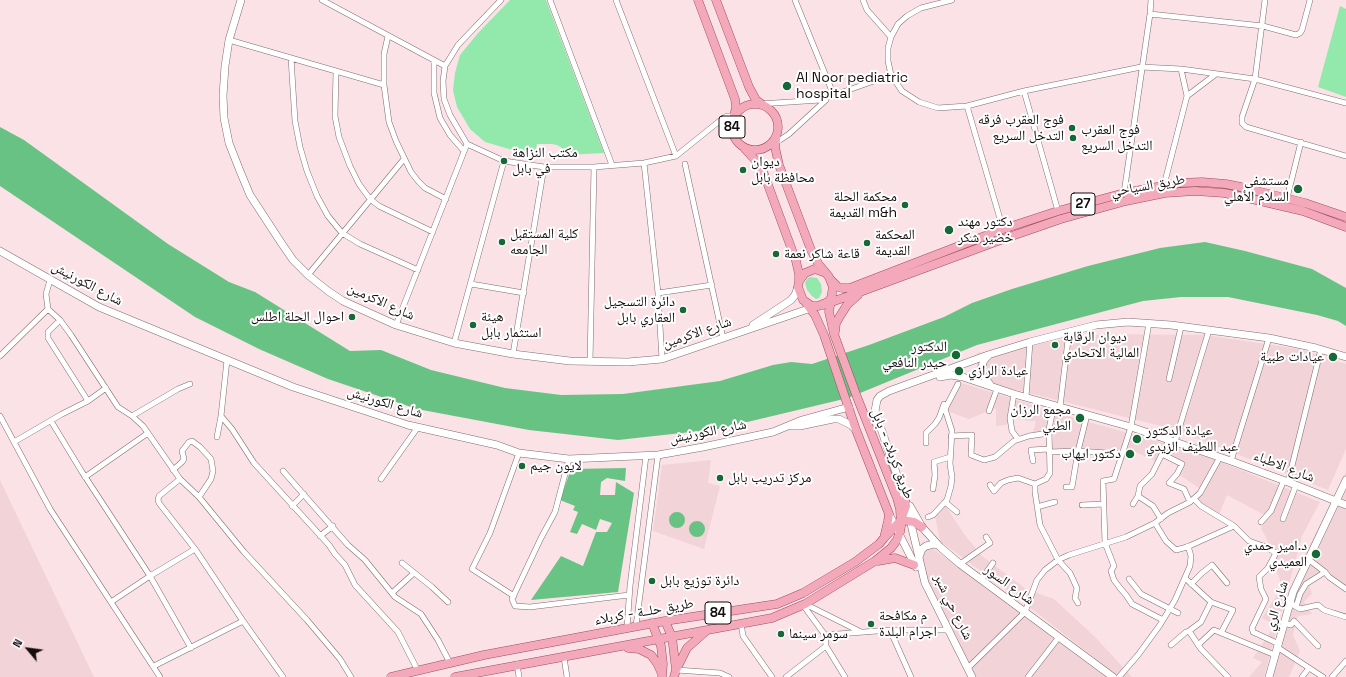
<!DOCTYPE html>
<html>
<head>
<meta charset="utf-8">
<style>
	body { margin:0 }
	#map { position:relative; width:1346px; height:677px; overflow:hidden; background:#fae2e6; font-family:"Space Grotesk",sans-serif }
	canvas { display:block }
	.north { position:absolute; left:8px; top:629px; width:40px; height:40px; -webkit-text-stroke:3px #fff; paint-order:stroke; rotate:299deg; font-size:11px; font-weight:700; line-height:16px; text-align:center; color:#140d0e }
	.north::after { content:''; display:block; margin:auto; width:14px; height:18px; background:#140d0e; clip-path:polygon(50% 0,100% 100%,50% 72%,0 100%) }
</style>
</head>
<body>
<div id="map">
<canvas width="1346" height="677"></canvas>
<div class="north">N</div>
</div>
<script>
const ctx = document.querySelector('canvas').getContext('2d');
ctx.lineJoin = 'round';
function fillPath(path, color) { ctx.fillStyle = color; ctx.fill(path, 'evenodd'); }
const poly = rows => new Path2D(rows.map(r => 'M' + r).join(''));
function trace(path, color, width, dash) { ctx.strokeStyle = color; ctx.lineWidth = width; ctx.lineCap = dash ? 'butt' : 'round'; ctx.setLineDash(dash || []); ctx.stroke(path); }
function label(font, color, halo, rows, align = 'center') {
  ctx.font = font + ' "Space Grotesk","Noto Naskh Arabic",sans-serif'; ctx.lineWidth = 4; ctx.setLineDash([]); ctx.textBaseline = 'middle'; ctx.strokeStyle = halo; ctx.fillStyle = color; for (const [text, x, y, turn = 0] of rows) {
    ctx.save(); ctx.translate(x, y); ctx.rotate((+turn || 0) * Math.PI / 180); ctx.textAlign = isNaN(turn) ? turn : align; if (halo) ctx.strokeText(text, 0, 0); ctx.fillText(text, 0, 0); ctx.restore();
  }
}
fillPath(poly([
	[1103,334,1205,335,1299,349,1346,364,1346,449,1328,490,1173,429,977,380,977,353],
	[955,381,1078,419,1196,452,1320,502,1302,536,1264,677,1249,677,1262,662,1253,658,1275,625,1262,618,1282,587,1277,571,1275,555,1261,528,1268,517,1227,495,1217,519,1195,502,1202,490,1175,472,1180,464,1165,456,1159,463,1123,446,1114,454,1051,452,1054,435,1033,432,1036,421,1028,421,1013,416,1011,424,996,426,996,408,969,419,944,410],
	[711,460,708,483,720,486,704,549,653,531,662,465],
	[1346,472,1346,588,1323,571,1308,582,1312,594,1304,602,1312,614,1298,616,1293,635,1300,651,1289,677,1271,677,1304,557],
	[0,480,94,677,0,677],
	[944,504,964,534,982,556,1026,589,1054,599,1095,637,1132,677,1119,677,1023,602,940,541,935,516],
	[926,544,1103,668,1111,677,974,677,916,564]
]), '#f2d3d8');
fillPath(poly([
	[510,0,546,0,604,153,566,155,562,148,557,145,552,144,537,144,535,153,516,151,485,142,470,129,457,107,453,90,455,73,460,55,479,32],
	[1340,6,1346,9,1346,97,1318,87],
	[810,277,817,278,821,284,822,292,819,298,816,299,812,296,807,290,805,283,807,279]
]), '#93e9ab');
fillPath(poly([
	[626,468,625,481,607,478,601,482,600,495,615,495,616,482,634,493,618,592,531,600,561,556,583,566,596,532,607,532,612,523,600,519,596,530,582,524,577,534,570,532,578,512,573,510,575,506,560,500,571,469]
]), '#69c384');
fillPath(poly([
	[0,127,24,140,168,244,229,282,255,292,350,351,381,350,431,370,505,388,561,395,623,394,720,381,773,365,791,362,812,364,869,345,944,317,972,303,1012,289,1088,266,1160,248,1205,242,1245,251,1312,269,1346,288,1346,326,1338,321,1317,315,1228,297,1181,297,1143,301,977,345,848,398,718,429,618,440,529,430,417,409,328,379,259,349,195,317,0,186],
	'669 520a8 8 0 1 1 16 0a8 8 0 1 1-16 0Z',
	'689 529a8 8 0 1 1 16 0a8 8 0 1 1-16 0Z'
]), '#68c283');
const street = poly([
	[322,0,445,66],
	[501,0,458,45,445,66,443,81,444,99,450,115,467,144,504,161,544,167,594,167,644,163,676,156,722,119,727,116,734,116],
	[550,0,612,165],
	[616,0,676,156],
	[795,0,834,96],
	[863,0,867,10,891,37],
	[952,0,921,8,907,16,898,24,891,37,888,48,888,61,891,75,902,91,919,102,938,108,967,106,1024,91,1141,67,1181,69,1255,79,1346,103],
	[1265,0,1255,79,1242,117,1242,123,1246,127,1346,156],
	[1150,14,1263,26,1296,35,1300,33,1302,30,1310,0],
	[388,36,384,54,384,85,389,122,396,141,411,172,418,181,425,188,446,199],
	[229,40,384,85],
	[291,58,295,121,300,147,307,171,317,196,328,216,342,233,360,244,418,270],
	[434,60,434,93,440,118,450,135,464,151],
	[336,71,335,116,339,137,350,166,359,184,370,199,379,206,433,232],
	[1024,91,1058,211],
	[1187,96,1216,74],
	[760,104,820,100,891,75],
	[967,106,1003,229],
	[764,149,780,140,789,134,826,100],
	[644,163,658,293,662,359],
	[685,164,723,338],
	[1164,185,1187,96,1181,69],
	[1124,193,1150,14,1151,0],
	[1287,198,1301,142],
	[308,275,404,159],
	[471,284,524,293],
	[658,293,712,285],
	[48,309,60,320,71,335,118,407,132,416,143,426,180,479,199,497,244,552,307,620,340,659,351,677],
	[60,320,48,332,48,338,88,401],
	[1149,323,1131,427,1114,479,1103,481,1105,543,1114,566,1111,571,1114,580,1120,588,1126,595,1132,604,1163,620],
	[396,325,467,144],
	[454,343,504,161],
	[513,354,544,167],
	[0,356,48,309,46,294,50,280],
	[590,362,594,167],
	[1169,379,1181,327],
	[1014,394,1010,418,1012,431,1018,439],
	[1026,397,1030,342],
	[1054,405,1049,429,1050,473,1046,479,1035,484,1035,492,1040,525,1058,560,1070,573,1077,588,1075,598,1078,603],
	[1060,407,1069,332],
	[989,411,997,389],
	[0,416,50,509,160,677],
	[132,416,178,389,190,384],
	[221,416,232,429,254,463,329,545,335,554,345,565,355,585,398,632,418,671],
	[51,421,82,472,150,576,191,648],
	[951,436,972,435,971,455,984,460,995,457,1014,441,1029,436,1049,433],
	[217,437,221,416,227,360],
	[14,442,62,414,88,401,106,388],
	[1175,442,1209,330],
	[926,443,926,433,935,424,939,418,944,404],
	[1049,452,1078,451,1121,454],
	[1162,454,1182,464,1177,474,1169,483,1184,489,1190,502],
	[569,459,555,512,541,538,512,599,515,606,530,607,629,595],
	[1033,461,1031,450,1049,449],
	[1231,461,1269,338],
	[173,470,182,462,184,459,182,451,189,442,192,441,200,447,211,459,213,471,211,479,199,497],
	[283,471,348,545,365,560,395,597,421,614,438,640,450,663],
	[85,477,148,433],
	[180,479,159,496,158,500,159,503,195,549,243,621,283,677],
	[381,479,418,427],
	[1288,482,1321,349],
	[990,485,994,491,1001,483,1008,480,1018,478,1035,484],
	[1066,487,1072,487,1078,451,1087,415],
	[933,489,935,475,934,462,950,457],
	[1138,496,1153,506,1161,519],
	[1194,499,1201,506,1234,526,1249,541,1266,547,1276,553,1268,568,1259,577,1261,589,1266,599,1252,628,1253,632,1279,644],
	[945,502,957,512],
	[1133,504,1138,496,1140,486,1152,474,1169,440],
	[1082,505,1104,504],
	[292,506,304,494],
	[1037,507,1055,502],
	[928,517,933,515,947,500,951,486,952,477,950,464,952,431,945,409,958,384],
	[1283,519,1296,485],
	[1261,522,1271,511,1284,480],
	[1155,523,1166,541,1176,550,1187,547,1234,526],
	[320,536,333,526],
	[1308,559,1325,572,1329,577,1346,589],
	[402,563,432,587,448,602],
	[960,564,990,543,986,537],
	[1185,578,1211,602,1233,610,1221,633],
	[1129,579,1141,594,1178,613],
	[981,580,993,563],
	[1191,584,1202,573,1212,565,1227,583],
	[392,593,414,573],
	[514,596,472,569,490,533,519,453],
	[111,602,150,576,195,549],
	[1211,602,1201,622,1189,631,1201,649,1228,677],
	[1290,603,1300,609,1318,605,1324,610,1346,617],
	[805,604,861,632],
	[803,605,825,635,826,646,845,677],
	[1296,607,1300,594,1306,584,1325,572],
	[741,623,743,636,772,677],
	[1284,623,1291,625,1294,621,1318,646],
	[636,626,658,455],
	[627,628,630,586,646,456],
	[890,630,911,677],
	[825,635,890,630,949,630],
	[1171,645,1186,632,1189,631],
	[1198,645,1214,630,1275,655],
	[1277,647,1323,677],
	[564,657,567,677],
	[517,664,519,677],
	[154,666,243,621],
	[968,668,1025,612,1037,580,1045,570,1058,560,1069,555,1126,537,1155,523,1168,513,1190,502,1200,493,1220,457],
	[676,670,720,673,729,677],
	[786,677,826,646],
	[1028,677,1059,637],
	[1119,677,1138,655,1160,625,1175,600,1190,566,1191,556,1188,546],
	[1302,677,1309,668],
	[1332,677,1346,661]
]);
const secondary = poly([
	[241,0,229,40,225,66,223,96,224,118,229,143,240,171,250,195,280,241,293,260,308,275,328,291,343,301,396,325,454,343,513,354,570,361,628,362,662,359,814,307],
	[0,251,99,307,293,387,408,425,497,445,519,453,569,459,658,455,703,447,773,432,802,420,849,407],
	[753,325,791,300,795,295,798,287],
	[988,356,984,360,981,369,983,375,991,386],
	[940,377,951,375,963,377,1014,394,1131,427,1231,461,1288,482,1346,505],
	[791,426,800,426,833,419,839,419,851,425,856,430],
	[910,506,922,527,940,547,960,564,1113,677],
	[889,514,916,567],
	[919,557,922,549,926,546,934,544,938,545],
	[972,677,925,583,905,499,875,411,877,400,880,396,889,391,988,355,1030,342,1096,325,1128,322,1171,325,1269,338,1316,348,1346,357],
	[1269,677,1293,592,1346,480]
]);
const primary = poly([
	[698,0,735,99,736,107,734,116],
	[716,0,749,87,756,100,763,105],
	'732 127a23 23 0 1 1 46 0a23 23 0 1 1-46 0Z',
	[776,139,775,147,779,165,811,250,819,265,826,273],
	[745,149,759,164,764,174,796,261,799,274,799,281],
	[815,269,826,273,829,277,833,287,831,298,828,302,818,306,812,306,803,300,798,287,799,281,805,273,815,269],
	[830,279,838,287,842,288,850,288,1003,229,1058,211,1124,193,1179,183,1202,182,1226,184,1241,187,1305,203,1346,217],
	[823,305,860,292,1006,238,1061,219,1126,201,1165,193,1195,191,1224,193,1239,196,1303,211,1346,227],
	[835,332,836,323,840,316,847,305,858,295],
	[901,520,914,522,922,527],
	[885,537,901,520,906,506,905,499],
	[878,561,895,558,914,565],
	[665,621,672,637,676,670,674,677],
	[652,623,661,646,663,664,662,677],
	[628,648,639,649,651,655,657,663,662,674],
	[676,670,687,648,705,632],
	[391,677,484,655,665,621,777,604,803,593,855,562,879,544,884,538,888,521,889,514,856,430,824,335,815,315,806,303],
	[455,677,772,618,805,604,875,561,891,548,897,540,900,532,901,526,900,509,897,498,857,397,834,334,829,312,832,294]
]);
trace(street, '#816c6f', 6);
trace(secondary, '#816c6f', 8);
trace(primary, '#a14d61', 9);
trace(street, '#fff', 5);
trace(secondary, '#fff', 7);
trace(primary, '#f4a9bb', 8);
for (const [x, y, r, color] of [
	[787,86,5,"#176737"],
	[1072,128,4,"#176737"],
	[1073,138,4,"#176737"],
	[504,161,4,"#176737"],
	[743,170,4,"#176737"],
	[1298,189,5,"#176737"],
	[905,205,4,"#176737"],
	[949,230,5,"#176737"],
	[502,242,4,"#176737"],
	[867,243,4,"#176737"],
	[776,254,4,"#176737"],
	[683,310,4,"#176737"],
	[352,317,4,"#176737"],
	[473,325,4,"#176737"],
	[1055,345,4,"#176737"],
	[956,355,5,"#176737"],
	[1333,357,5,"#176737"],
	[959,371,5,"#176737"],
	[1080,418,5,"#176737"],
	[1137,439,5,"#176737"],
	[1130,454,5,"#176737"],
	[522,466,4,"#176737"],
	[720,478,4,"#176737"],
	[1316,554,5,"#176737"],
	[652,581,4,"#176737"],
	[871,624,4,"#176737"],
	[781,634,4,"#176737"]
]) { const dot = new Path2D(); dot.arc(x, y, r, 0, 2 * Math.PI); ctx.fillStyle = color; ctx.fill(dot); trace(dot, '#fff', 1.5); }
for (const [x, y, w] of [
	[732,127,26],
	[1083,204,24],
	[718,613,26]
]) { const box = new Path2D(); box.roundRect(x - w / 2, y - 11, w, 22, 3); ctx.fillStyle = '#fff'; ctx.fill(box); trace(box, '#140d0e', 1); }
label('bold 13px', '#140d0e', null, [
	["84",732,127],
	["27",1083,204],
	["84",718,613]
]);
label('14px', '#140d0e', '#fff', [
	["Al Noor pediatric",796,78],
	["hospital",796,94],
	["فوج العقرب فرقه",1064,120,"right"],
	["التدخل السريع",1064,136,"right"],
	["فوج العقرب",1081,130],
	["التدخل السريع",1081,146],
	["مكتب النزاهة",512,153],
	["في بابل",512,169],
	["ديوان",751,162],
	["محافظة بابل",751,178],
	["مستشفى",1289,181,"right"],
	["السلام الأهلي",1289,197,"right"],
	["محكمة الحلة",897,197,"right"],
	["القديمة m&h",897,213,"right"],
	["دكتور مهند",958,222],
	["خضير شكر",958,238],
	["كلية المستقبل",510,234],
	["الجامعه",510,250],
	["المحكمة",875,235],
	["القديمة",875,251],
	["قاعة شاكر نعمة",784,254],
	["دائرة التسجيل",675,302,"right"],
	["العقاري بابل",675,318,"right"],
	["احوال الحلة اطلس",344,317,"right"],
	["هيئة",481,317],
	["استثمار بابل",481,333],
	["ديوان الرقابة",1063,337],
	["المالية الاتحادي",1063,353],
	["الدكتور",947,347,"right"],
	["حيدر النافعي",947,363,"right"],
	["عيادات طبية",1324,357,"right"],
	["عيادة الرازي",968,371],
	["مجمع الرزان",1071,410,"right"],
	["الطبي",1071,426,"right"],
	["عيادة الدكتور",1146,431],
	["عبد اللطيف الزيدي",1146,447],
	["دكتور ايهاب",1121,454,"right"],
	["لايون جيم",530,466],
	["مركز تدريب بابل",728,478],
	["د.امير حمدي",1307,546,"right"],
	["العميدي",1307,562,"right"],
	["دائرة توزيع بابل",660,581],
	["م مكافحة",879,616],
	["اجرام البلدة",879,632],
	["سومر سينما",789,634]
], 'left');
label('14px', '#140d0e', '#fff', [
	["طريق السياحي",1148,186,-10],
	["شارع الكورنيش",87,284,28],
	["شارع الاكرمين",381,302,24],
	["شارع الاكرمين",697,333,-19],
	["شارع الكورنيش",385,403,17],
	["شارع الكورنيش",708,432,-11],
	["طريق كربلاء - بابل",892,454,69],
	["شارع الاطباء",1284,467,21],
	["شارع السور",1009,585,36],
	["شارع الري",1277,606,-73],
	["شارع حي شبر",953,607,64],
	["طريق حلــة - كربلاء",644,612,-10]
]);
</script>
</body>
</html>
